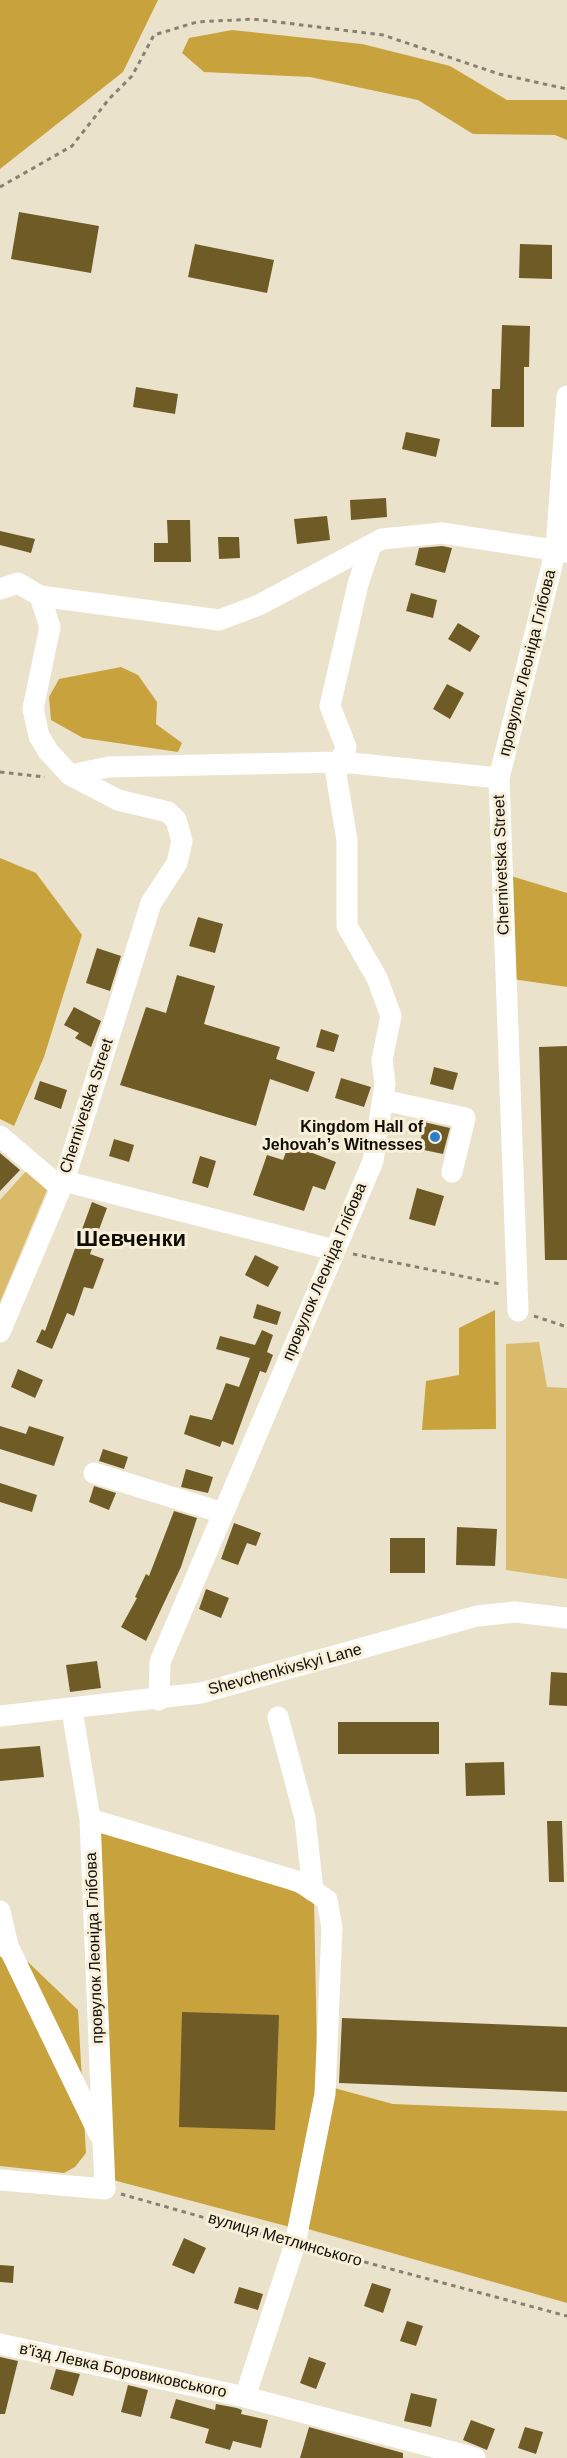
<!DOCTYPE html>
<html>
<head>
<meta charset="utf-8">
<style>
	body { margin:0 }
	canvas { display:block; background:#ebe2cc }
</style>
</head>
<body>
<canvas width="567" height="2458"></canvas>
<script>
const ctx = document.querySelector('canvas').getContext('2d');
ctx.lineJoin = 'round';
function fillPath(path, color) { ctx.fillStyle = color; ctx.fill(path, 'evenodd'); }
const poly = rows => new Path2D(rows.map(r => 'M' + r).join(''));
function trace(path, color, width, dash) { ctx.strokeStyle = color; ctx.lineWidth = width; ctx.lineCap = dash ? 'butt' : 'round'; ctx.setLineDash(dash || []); ctx.stroke(path); }
function label(font, color, halo, rows, align = 'center') {
  ctx.font = font + ' Arial,sans-serif'; ctx.lineWidth = 6; ctx.setLineDash([]); ctx.textBaseline = 'middle'; ctx.strokeStyle = halo; ctx.fillStyle = color; for (const [text, x, y, turn = 0] of rows) {
    ctx.save(); ctx.translate(x, y); ctx.rotate((+turn || 0) * Math.PI / 180); ctx.textAlign = isNaN(turn) ? turn : align; if (halo) ctx.strokeText(text, 0, 0); ctx.fillText(text, 0, 0); ctx.restore();
  }
}
fillPath(poly([
	[27,1170,47,1190,0,1302,0,1200],
	[539,1342,547,1387,567,1388,567,1579,506,1570,506,1344]
]), '#dabb6c');
fillPath(poly([
	[0,0,158,0,123,72,0,169],
	[232,30,362,44,450,66,507,100,567,100,567,140,555,135,473,134,418,100,310,77,204,72,182,53,189,38],
	[121,667,138,675,157,702,156,724,182,743,178,752,83,738,51,720,49,697,59,679],
	[0,858,36,873,82,935,44,1057,14,1126,0,1119],
	[511,876,567,893,567,987,512,979],
	[495,1310,496,1429,422,1430,426,1381,459,1375,459,1328],
	[95,1827,213,1861,314,1899,318,2106,290,2227,113,2180],
	[0,1957,28,1962,78,2010,86,2153,75,2167,64,2173,0,2166],
	[334,2088,393,2104,567,2111,567,2303,308,2229]
]), '#c8a23c');
fillPath(poly([
	[19,212,99,226,91,273,11,259],
	[195,244,274,260,267,293,188,277],
	[520,244,552,245,552,279,519,278],
	[502,325,530,326,529,367,524,367,524,427,491,427,492,389,500,389],
	[136,387,178,394,175,414,133,407],
	[406,432,440,439,436,457,402,449],
	[386,498,387,517,351,520,350,500],
	[327,516,330,540,297,544,294,519],
	[167,520,190,520,191,562,154,562,154,543,168,543],
	[0,531,35,539,31,553,0,545],
	[218,537,239,537,240,558,219,559],
	[442,546,452,548,445,573,415,565,419,548],
	[411,593,437,600,433,618,406,611],
	[458,623,480,636,470,652,448,639],
	[447,684,464,693,450,719,433,709],
	[198,917,223,924,215,953,189,946],
	[97,948,121,956,110,991,86,983],
	[177,975,215,986,204,1024,280,1047,276,1059,315,1072,308,1092,270,1079,256,1126,120,1085,146,1007,166,1013],
	[74,1007,101,1021,91,1047,75,1038,79,1033,64,1025],
	[321,1029,339,1035,334,1052,316,1047],
	[567,1046,567,1260,545,1260,539,1047],
	[434,1067,458,1073,453,1090,430,1084],
	[341,1078,371,1087,364,1107,335,1098],
	[40,1081,67,1090,61,1109,34,1099],
	[424,1122,450,1128,443,1154,419,1149],
	[114,1139,134,1145,129,1162,109,1156],
	[289,1144,336,1162,325,1190,313,1186,304,1211,253,1195,267,1155,283,1160],
	[0,1153,20,1170,0,1191],
	[200,1156,216,1161,208,1188,192,1183],
	[417,1188,444,1196,435,1226,409,1219],
	[92,1202,107,1208,90,1254,104,1259,93,1289,84,1287,74,1316,67,1313,52,1349,36,1342,42,1329,45,1331],
	[255,1255,279,1267,268,1287,245,1275],
	[257,1304,281,1312,277,1325,253,1318],
	[262,1330,273,1335,267,1352,273,1355,266,1373,260,1371,233,1445,222,1441,220,1447,184,1434,190,1415,212,1420,226,1383,239,1387,250,1358,216,1349,220,1336,255,1345],
	[18,1369,43,1380,35,1398,11,1387],
	[0,1426,26,1434,29,1426,64,1437,54,1466,0,1449],
	[103,1449,128,1457,124,1469,99,1461],
	[186,1469,213,1477,208,1493,181,1487],
	[0,1483,37,1495,32,1512,0,1502],
	[94,1486,116,1493,109,1510,89,1502],
	[174,1511,197,1518,181,1567,146,1641,121,1627,137,1598,135,1597,146,1574,149,1576],
	[234,1523,261,1533,256,1546,247,1543,238,1565,221,1559],
	[457,1527,497,1529,495,1566,456,1565],
	[390,1538,425,1538,425,1573,390,1573],
	[206,1589,229,1598,221,1618,199,1609],
	[97,1661,101,1688,70,1692,66,1665],
	[551,1672,567,1673,567,1706,549,1705],
	[338,1722,439,1722,439,1754,338,1754],
	[40,1746,44,1777,0,1781,0,1749],
	[504,1762,505,1795,466,1796,465,1763],
	[547,1821,562,1821,564,1882,549,1882],
	[182,2012,279,2015,275,2130,179,2127],
	[342,2018,567,2027,567,2092,339,2083],
	[184,2238,206,2248,194,2274,172,2265],
	[0,2265,14,2266,13,2283,0,2282],
	[372,2283,391,2289,383,2313,364,2306],
	[239,2287,263,2294,258,2310,234,2303],
	[407,2321,423,2326,416,2346,400,2341],
	[0,2357,18,2361,5,2414,0,2414],
	[309,2357,326,2363,316,2389,300,2383],
	[56,2369,80,2374,73,2396,50,2389],
	[128,2385,148,2390,141,2417,121,2412],
	[411,2393,437,2399,431,2427,404,2421],
	[176,2399,215,2410,216,2404,237,2408,242,2410,241,2414,268,2420,261,2448,233,2441,230,2450,205,2443,209,2429,170,2418],
	[471,2420,495,2429,487,2450,463,2440],
	[309,2427,403,2453,403,2458,300,2458],
	[525,2427,543,2432,536,2454,518,2448]
]), '#6f5b26');
trace(poly([
	[0,187,72,146,109,99,132,76,154,35,197,22,253,19,383,35,499,74,567,89],
	[0,772,45,777],
	[398,1129,413,1132],
	[353,1254,500,1284],
	[534,1316,567,1327],
	[121,2194,276,2238],
	[312,2248,567,2316]
]), '#888172', 3, [4.5, 4.5]);
trace(poly([
	[0,589,18,583,40,596,219,620,259,605,382,539,442,533,567,552],
	[70,775,109,767,341,762,499,778],
	[383,1100,465,1118,452,1172],
	[0,1136,61,1188],
	[64,1181,334,1250],
	[518,1311,499,778,556,549,567,396],
	[0,1332,64,1181,151,903,177,863,182,841,176,820,168,812,118,800,70,775,48,751,39,736,33,709,50,627,40,596],
	[94,1473,223,1513],
	[159,1700,160,1662,373,1161,385,1084,382,1060,391,1016,377,978,347,926,347,840,336,774,346,747,330,706,358,584,371,545],
	[0,1716,201,1693,477,1616,515,1612,567,1618],
	[278,1717,305,1818,313,1891],
	[90,1819,300,1882,327,1900,332,1928,325,2094,295,2244,245,2397],
	[0,1911,8,1946,99,2134],
	[0,2180,105,2189,90,1819,72,1710],
	[0,2344,245,2397,475,2458]
]), '#fff', 21);
for (const [x, y, r, color] of [
	[435,1137,6,"#2c7dcc"]
]) { const dot = new Path2D(); dot.arc(x, y, r, 0, 2 * Math.PI); ctx.fillStyle = color; ctx.fill(dot); trace(dot, '#f8efd9', 2); }
label('16px', '#100d06', '#f8efd9', [
	["провулок Леоніда Глібова",528,663,-76],
	["Chernivetska Street",502,865,-92],
	["Chernivetska Street",87,1106,-72],
	["провулок Леоніда Глібова",325,1272,-67],
	["Shevchenkivskyi Lane",285,1670,-15],
	["провулок Леоніда Глібова",95,1948,-92],
	["вулиця Метлинського",285,2240,16],
	["в'їзд Левка Боровиковського",123,2371,12]
]);
label('bold 16px', '#100d06', '#f8efd9', [
	["Kingdom Hall of",423,1128],
	["Jehovah’s Witnesses",423,1146]
], 'right');
label('bold 22px', '#100d06', '#f8efd9', [
	["Шевченки",131,1240]
]);
</script>
</body>
</html>
